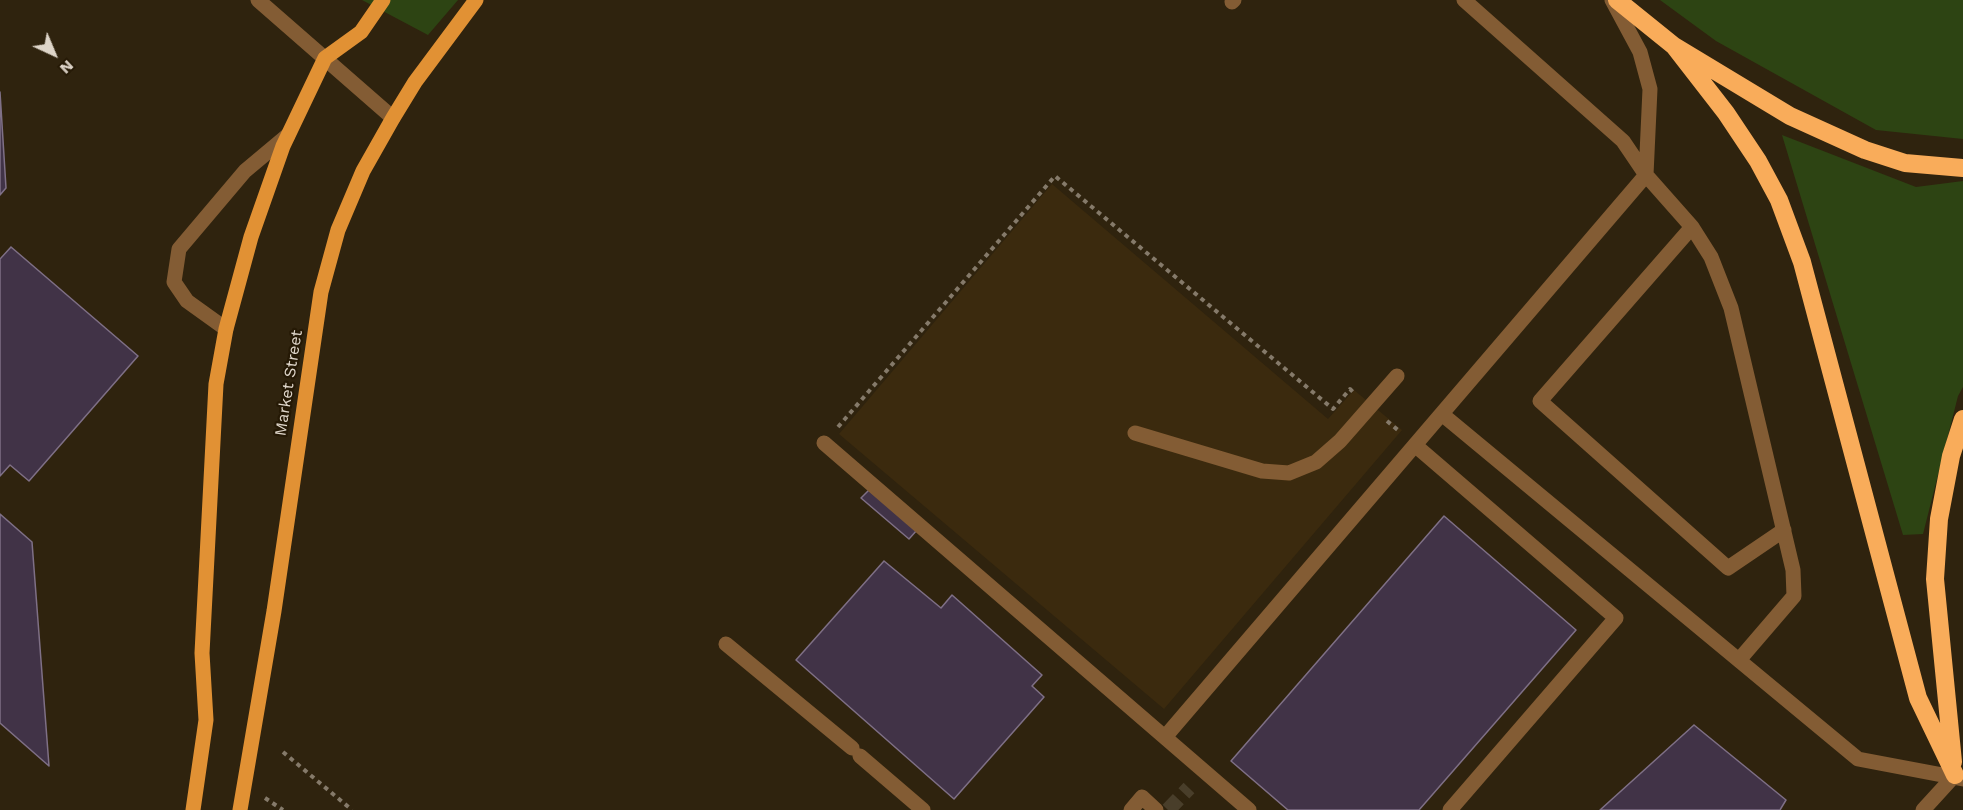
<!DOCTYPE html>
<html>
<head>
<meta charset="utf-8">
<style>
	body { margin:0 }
	#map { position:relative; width:1963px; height:810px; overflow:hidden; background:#2f230e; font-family:"Work Sans",sans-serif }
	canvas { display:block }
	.north { position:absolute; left:24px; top:24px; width:60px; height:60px; -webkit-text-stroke:4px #251905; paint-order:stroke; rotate:136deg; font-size:16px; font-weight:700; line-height:24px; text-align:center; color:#ded5c9 }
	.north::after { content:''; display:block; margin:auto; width:21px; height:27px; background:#ded5c9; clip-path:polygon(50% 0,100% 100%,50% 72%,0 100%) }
</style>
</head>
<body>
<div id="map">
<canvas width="1963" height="810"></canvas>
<div class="north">N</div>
</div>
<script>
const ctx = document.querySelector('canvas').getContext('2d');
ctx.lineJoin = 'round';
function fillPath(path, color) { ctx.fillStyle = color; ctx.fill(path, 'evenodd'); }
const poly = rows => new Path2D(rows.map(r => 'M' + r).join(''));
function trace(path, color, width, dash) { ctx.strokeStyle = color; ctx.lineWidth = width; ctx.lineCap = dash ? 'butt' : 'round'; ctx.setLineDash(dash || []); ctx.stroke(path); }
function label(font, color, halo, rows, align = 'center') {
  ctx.font = font + ' "Work Sans",sans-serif'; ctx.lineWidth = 4.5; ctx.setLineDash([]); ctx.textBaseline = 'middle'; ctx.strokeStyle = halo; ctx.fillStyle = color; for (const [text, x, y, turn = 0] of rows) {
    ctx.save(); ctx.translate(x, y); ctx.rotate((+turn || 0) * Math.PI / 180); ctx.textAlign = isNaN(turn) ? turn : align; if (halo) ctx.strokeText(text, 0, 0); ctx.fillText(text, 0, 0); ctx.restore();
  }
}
fillPath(poly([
	[1052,184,1328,419,1354,390,1402,430,1164,709,839,434]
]), '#3b2a0e');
fillPath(poly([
	[362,0,458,0,428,35],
	[1660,0,1963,0,1963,139,1876,130,1716,41],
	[1782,135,1916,187,1963,181,1963,387,1958,396,1923,534,1903,535]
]), '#2d4413');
const building = poly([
	[0,92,6,188,0,195,0,92],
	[11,247,138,356,29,481,10,465,0,476,0,259,11,247],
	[869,490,917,530,909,539,861,498,869,490],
	[0,514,32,542,49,766,0,723,0,514],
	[1444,516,1576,630,1419,810,1288,810,1231,761,1444,516],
	[884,561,941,608,952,595,1042,675,1032,686,1044,697,954,799,796,660,884,561],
	[1694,725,1786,800,1780,810,1600,810,1694,725]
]);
fillPath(building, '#413347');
trace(building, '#7f7086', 1.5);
trace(poly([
	[1168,810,1189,788]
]), '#493e2a', 15, [15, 8]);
trace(poly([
	[1387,421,1399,431],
	[838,427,1055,176,1333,409,1350,389,1354,393],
	[283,752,352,810],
	[265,798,283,810]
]), '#857a6a', 4, [4.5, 4.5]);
trace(poly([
	[258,0,393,118],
	[1464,0,1623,141,1646,175,1692,227,1711,257,1731,308,1793,570,1794,596,1739,660],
	[1232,2,1234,0],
	[1692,227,1540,401,1728,568,1784,530],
	[226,329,187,301,174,282,179,249,245,171,288,135],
	[1443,415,1858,759,1963,779],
	[1135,433,1262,471,1289,473,1316,462,1340,441,1397,376],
	[824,443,1249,810],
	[1416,446,1616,618,1450,810],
	[726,644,852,748],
	[1165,737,1646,175,1650,89,1640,52,1612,0],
	[860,756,923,810],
	[1131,810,1142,797,1156,810],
	[1923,810,1955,775]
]), '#835c34', 15);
trace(poly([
	[193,810,206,720,202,653,216,384,226,329,251,237,283,146,325,58,361,32,383,0],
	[240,810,274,611,321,292,338,230,363,171,393,118,415,82,476,0]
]), '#e19134', 15);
trace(poly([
	[1617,0,1674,46,1790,116,1865,150,1905,163,1963,168],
	[1674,46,1726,113,1758,161,1779,200,1802,262,1918,698,1955,775],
	[1953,762,1935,579,1939,519,1951,456,1963,419]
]), '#f9ac5a', 18);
label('16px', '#ded5c9', '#251905', [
	["Market Street",289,383,-81]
]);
</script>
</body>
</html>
